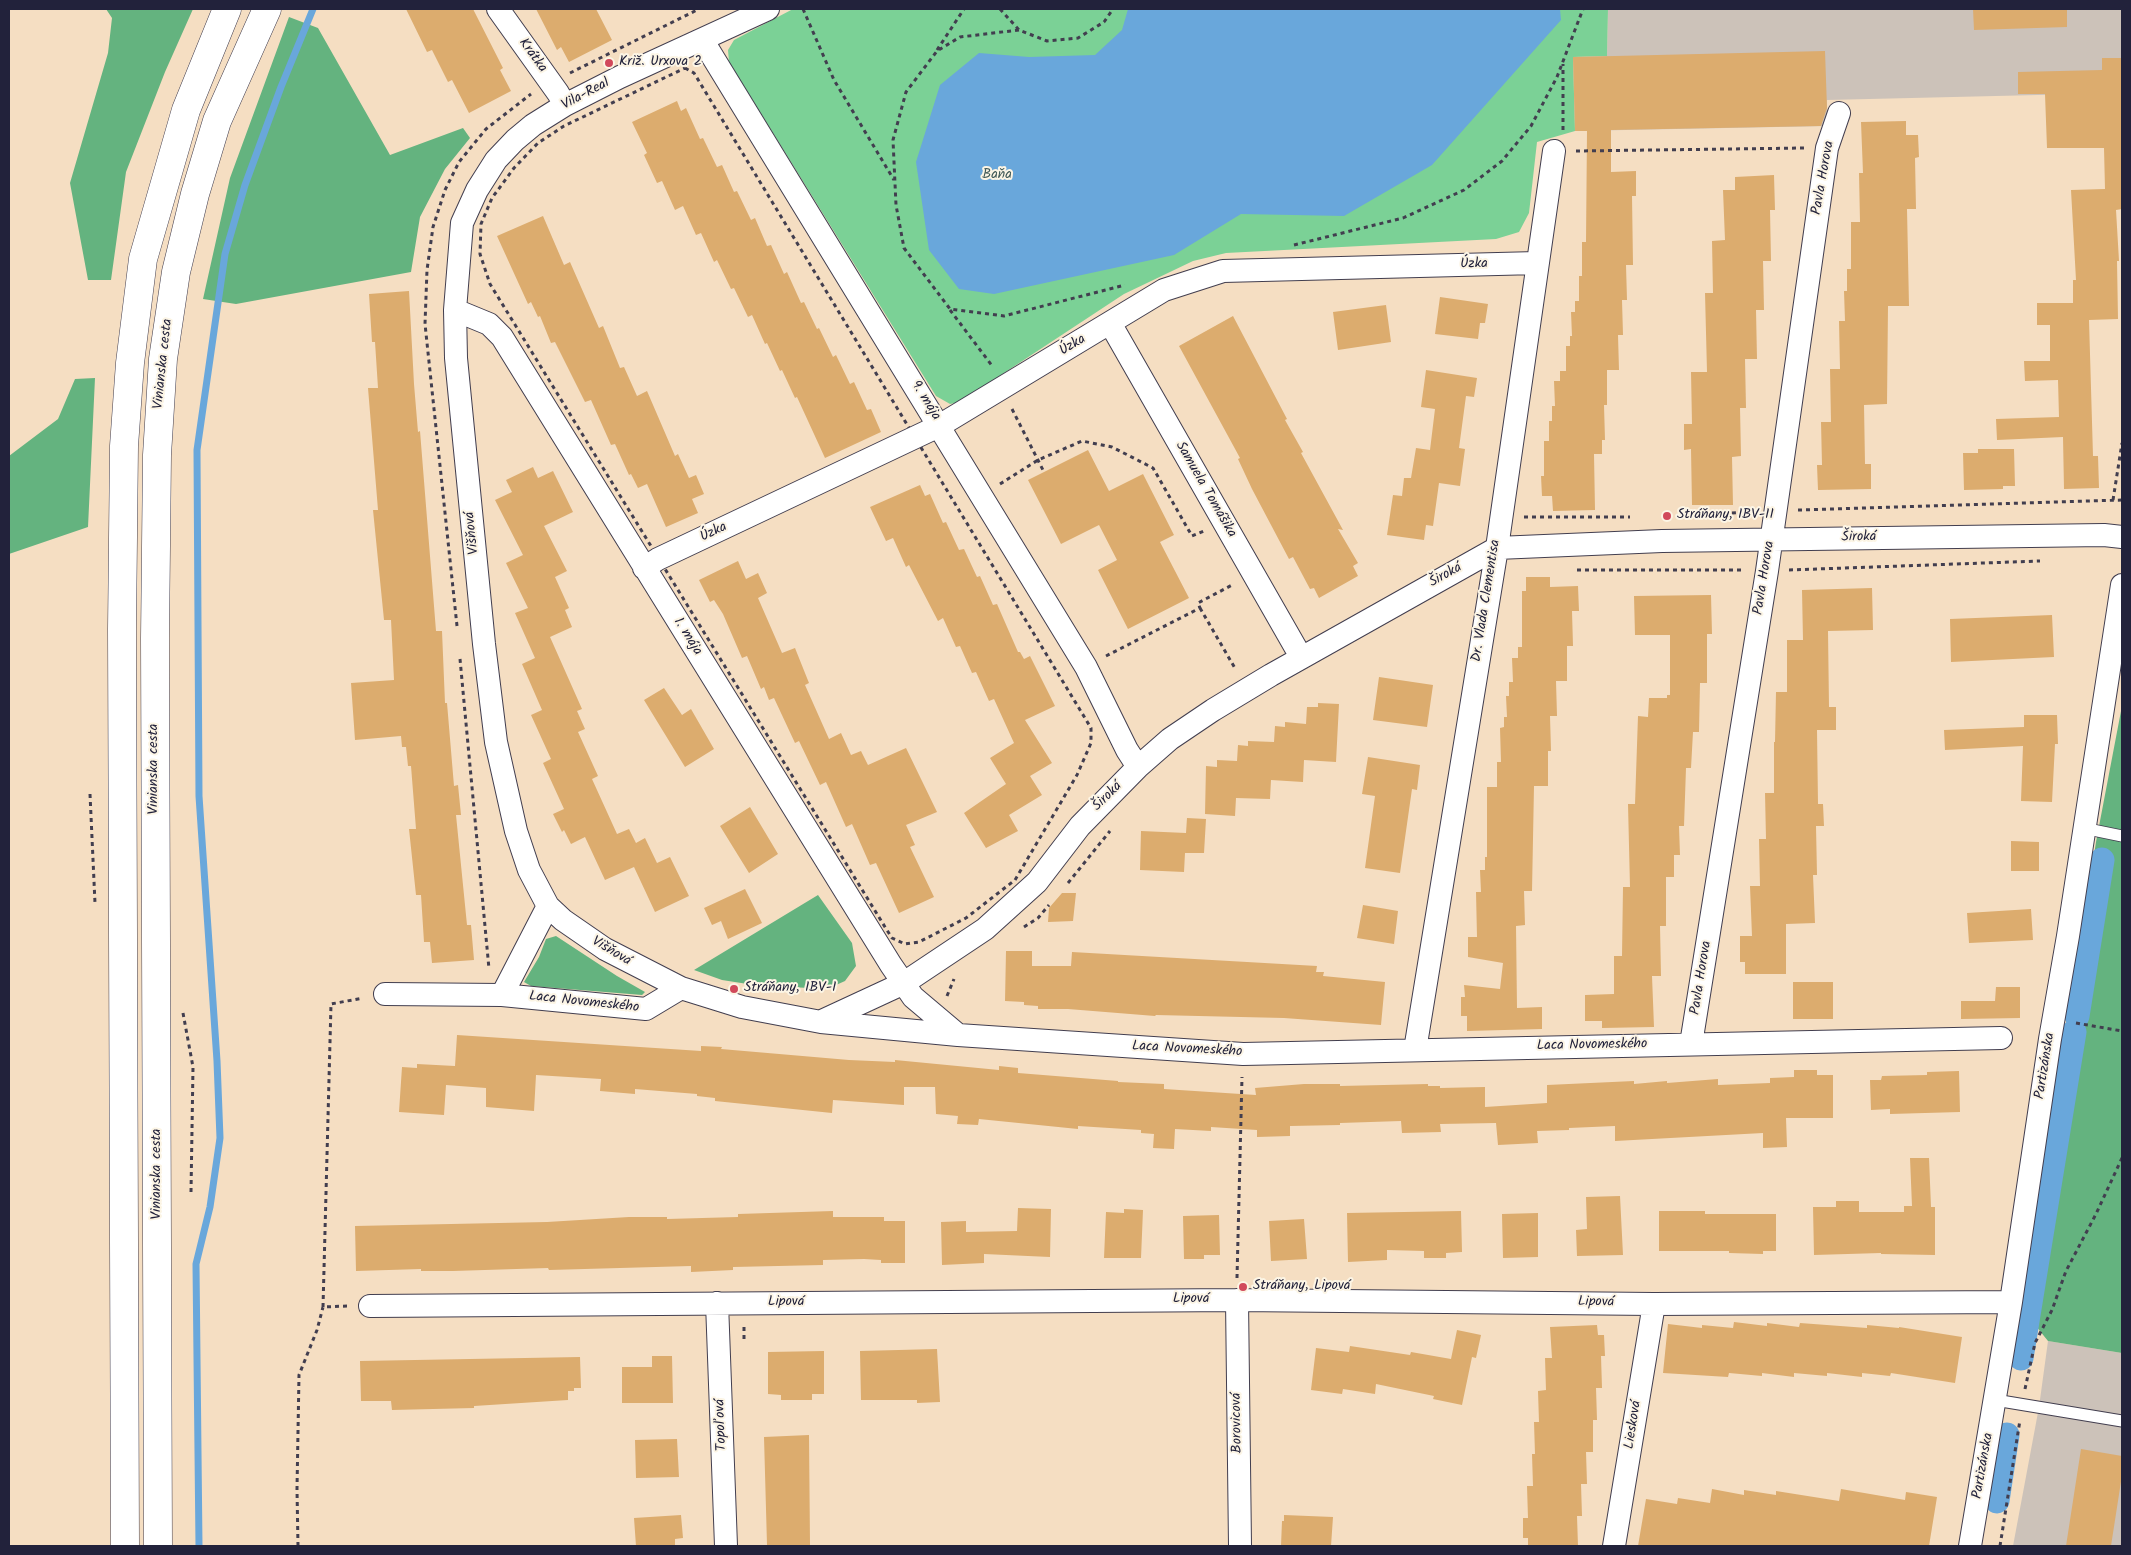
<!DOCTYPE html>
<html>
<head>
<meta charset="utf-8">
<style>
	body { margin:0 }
	#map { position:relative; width:2131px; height:1555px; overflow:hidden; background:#f5dec2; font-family:Kalam,sans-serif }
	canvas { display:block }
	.frame { position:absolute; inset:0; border:10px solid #22223b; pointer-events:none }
</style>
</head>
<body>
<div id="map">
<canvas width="2131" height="1555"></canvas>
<div class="frame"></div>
</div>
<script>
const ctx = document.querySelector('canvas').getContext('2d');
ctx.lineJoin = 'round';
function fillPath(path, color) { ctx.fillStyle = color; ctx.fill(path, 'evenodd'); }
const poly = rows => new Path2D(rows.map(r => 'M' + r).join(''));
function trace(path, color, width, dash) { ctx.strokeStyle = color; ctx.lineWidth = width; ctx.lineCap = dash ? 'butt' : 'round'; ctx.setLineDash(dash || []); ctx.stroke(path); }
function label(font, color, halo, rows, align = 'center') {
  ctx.font = font + ' Kalam,sans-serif'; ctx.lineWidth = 4; ctx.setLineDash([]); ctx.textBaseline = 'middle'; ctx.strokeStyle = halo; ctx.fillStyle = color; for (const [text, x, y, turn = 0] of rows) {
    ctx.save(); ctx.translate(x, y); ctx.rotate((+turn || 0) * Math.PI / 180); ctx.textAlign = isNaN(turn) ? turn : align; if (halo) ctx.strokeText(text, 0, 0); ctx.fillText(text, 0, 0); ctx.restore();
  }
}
fillPath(poly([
	[1608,9,2122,9,2122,93,1827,100,1827,126,1575,131,1573,57,1607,56],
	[2048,1341,2122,1353,2122,1546,2013,1546,2039,1407]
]), '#ccc2b9');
fillPath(poly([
	[793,9,1608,9,1607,56,1573,57,1575,131,1537,142,1529,213,1519,232,1496,239,1226,253,1193,261,1124,294,960,402,950,404,936,396,729,62,728,50,734,40]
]), '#7bd196');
fillPath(poly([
	[106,9,193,9,165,72,126,172,111,280,88,280,70,183,108,53,112,18],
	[289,17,318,28,390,155,463,128,470,138,445,169,420,217,411,272,236,304,203,299,230,178],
	[95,378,88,527,9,554,9,456,58,419,75,379],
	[2121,711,2122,711,2122,1353,2048,1341,2023,1310,2096,842],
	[818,895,852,943,856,966,845,981,827,989,754,985,722,980,694,970],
	[556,936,617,976,645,992,642,995,531,986,524,982,539,957,546,939]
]), '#64b37f');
fillPath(poly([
	[1128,9,1560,9,1561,20,1432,165,1344,216,1241,214,1174,255,994,294,959,289,929,250,916,162,940,85,979,53,1029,57,1095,55,1122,30]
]), '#69a7db');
trace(poly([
	[199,1546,196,1264,210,1207,220,1138,217,1061,199,796,197,450,225,254,245,185,281,87,313,9]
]), '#69a7db', 7);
trace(poly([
	[2077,1016,2102,860],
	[2021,1358,2074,1032],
	[1997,1501,2007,1435]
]), '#69a7db', 25);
fillPath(poly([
	[406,9,473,9,503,68,500,70,511,91,469,113,452,80,448,82,432,50,427,52],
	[536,9,596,9,612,40,569,62,561,47,557,50],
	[1973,9,2067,9,2067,27,1974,30],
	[1825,51,1827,108,1821,126,1611,130,1611,172,1636,171,1636,196,1632,196,1633,265,1626,265,1627,300,1622,300,1623,335,1618,335,1619,370,1607,370,1607,405,1604,405,1605,440,1602,440,1602,454,1594,454,1595,510,1553,511,1552,496,1542,496,1541,476,1544,476,1544,441,1549,441,1549,421,1552,421,1552,406,1555,406,1554,381,1560,381,1560,371,1566,371,1566,346,1570,346,1570,336,1572,336,1571,312,1575,312,1575,301,1579,301,1579,276,1582,276,1582,242,1586,242,1587,131,1575,131,1573,57],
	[2102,58,2122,58,2122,209,2116,210,2119,261,2117,261,2118,319,2089,320,2093,456,2098,456,2099,488,2064,489,2063,437,1997,440,1996,419,2059,417,2058,380,2025,381,2024,361,2050,361,2050,325,2037,325,2037,303,2073,303,2073,280,2076,280,2071,190,2105,189,2104,148,2047,148,2045,94,2018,94,2018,72,2102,70],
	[677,101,681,111,686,108,700,139,703,138,717,167,722,165,734,192,737,191,751,220,755,218,767,246,771,245,784,274,787,272,801,303,804,302,817,329,819,328,833,357,836,355,850,384,854,382,867,410,871,409,881,432,825,458,797,397,795,398,782,370,780,371,767,343,765,344,752,315,748,317,734,288,731,289,717,260,714,262,701,233,696,235,683,206,675,210,662,181,657,183,644,155,647,153,632,122],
	[1906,121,1906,135,1918,135,1919,157,1915,158,1916,209,1907,209,1909,306,1888,306,1887,404,1864,405,1865,464,1871,464,1871,489,1818,490,1817,465,1822,465,1821,422,1831,422,1830,369,1840,369,1839,321,1845,321,1844,291,1847,291,1847,269,1851,269,1851,222,1860,222,1859,173,1863,173,1861,122],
	[1774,175,1775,210,1770,210,1771,261,1763,261,1764,310,1756,310,1757,359,1745,359,1746,408,1740,408,1741,456,1732,457,1733,505,1692,505,1691,449,1684,450,1684,424,1692,424,1691,372,1707,372,1705,293,1713,293,1712,241,1725,240,1723,190,1735,190,1735,177],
	[543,216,564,265,570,262,599,328,603,326,620,368,624,367,637,396,647,391,675,456,678,454,689,478,696,475,704,494,692,499,698,513,666,527,647,484,638,488,631,474,629,475,615,444,611,445,591,400,585,402,555,342,551,343,540,316,538,317,531,302,528,304,497,236],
	[409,291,414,384,418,432,420,431,436,631,442,631,445,703,447,703,454,786,458,785,461,815,456,815,467,925,471,925,474,960,432,963,430,942,424,942,421,895,416,895,409,829,416,829,411,766,408,766,406,747,402,747,401,736,355,740,351,683,394,680,391,620,384,620,373,510,378,510,368,388,378,388,375,342,372,342,369,294],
	[1440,297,1488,304,1485,323,1480,323,1478,339,1435,334],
	[1386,305,1391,342,1338,350,1333,312],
	[1233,316,1287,419,1285,420,1303,452,1301,453,1343,530,1338,529,1358,563,1353,566,1358,576,1319,598,1314,588,1310,589,1293,557,1289,559,1252,489,1238,459,1240,458,1179,346],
	[1426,370,1477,378,1474,397,1466,396,1459,448,1465,449,1460,486,1439,483,1433,526,1426,525,1424,540,1387,535,1393,495,1402,496,1404,478,1411,478,1416,448,1430,450,1435,409,1421,407],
	[1978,449,2014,449,2015,486,2003,486,2003,489,1964,490,1963,453,1978,453],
	[1088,450,1109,491,1143,474,1174,535,1160,542,1189,598,1128,629,1098,570,1117,560,1099,525,1061,544,1028,480],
	[533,467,538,478,553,471,573,512,544,526,567,571,555,577,569,608,565,610,572,627,550,637,582,709,577,711,585,729,578,732,598,776,592,779,617,834,629,829,636,843,645,838,657,863,670,857,689,896,655,912,634,867,605,880,585,837,571,844,564,830,562,832,553,814,564,809,543,763,551,759,531,715,542,710,522,664,535,658,515,613,528,608,506,563,523,555,495,500,512,492,506,480],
	[920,485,925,496,930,494,943,523,946,522,959,550,964,549,977,577,980,576,993,605,997,604,1018,652,1020,652,1024,659,1030,656,1055,706,1025,720,1052,763,1030,776,1042,795,1009,815,1018,831,986,848,964,813,1006,784,990,758,1014,743,994,699,989,701,976,672,972,673,960,646,956,647,943,618,938,621,909,565,906,567,893,538,886,541,870,507],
	[738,561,746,579,758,573,767,593,758,598,782,653,795,648,809,683,805,685,829,739,841,733,851,755,861,751,868,765,906,748,937,812,906,825,915,845,910,847,934,897,899,913,876,863,870,865,852,824,846,827,826,782,820,785,799,741,795,743,774,698,769,700,764,687,761,689,747,656,742,658,723,614,714,600,710,602,699,580],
	[1526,577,1550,577,1550,587,1578,586,1579,611,1572,611,1573,646,1567,646,1567,681,1556,681,1557,716,1550,716,1551,751,1548,751,1548,786,1534,786,1532,891,1524,891,1525,925,1516,926,1517,1008,1542,1007,1542,1029,1467,1031,1467,1016,1461,1016,1461,997,1465,997,1464,985,1500,989,1503,963,1468,957,1468,937,1477,937,1476,892,1481,892,1480,870,1485,870,1485,857,1487,857,1487,787,1497,787,1497,762,1501,762,1500,728,1504,727,1504,717,1507,717,1506,696,1509,696,1509,682,1513,682,1512,658,1518,658,1518,647,1522,647,1522,591,1526,591],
	[1872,588,1873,630,1828,631,1829,707,1836,707,1836,730,1817,730,1818,804,1823,804,1824,826,1816,826,1817,875,1813,875,1815,923,1786,924,1786,974,1745,974,1745,962,1740,962,1740,936,1752,936,1750,886,1760,886,1759,839,1766,839,1765,793,1774,793,1774,742,1775,742,1776,692,1787,692,1787,640,1803,640,1802,590],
	[1711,595,1712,634,1707,634,1707,683,1700,683,1699,732,1693,732,1691,768,1686,768,1684,826,1679,826,1680,855,1674,855,1674,877,1666,877,1666,926,1660,926,1661,976,1652,976,1654,1027,1602,1028,1602,1021,1585,1021,1585,995,1614,994,1614,956,1622,956,1623,887,1630,887,1628,804,1635,804,1638,716,1648,717,1649,698,1667,698,1667,695,1670,695,1670,635,1635,635,1634,596],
	[2052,615,2054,657,1951,662,1950,619],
	[1379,677,1433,685,1427,727,1373,720],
	[664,688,682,715,691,709,714,749,685,767,644,700],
	[1318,703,1339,704,1336,762,1304,760,1303,782,1271,780,1270,799,1236,798,1235,816,1205,814,1206,766,1217,767,1217,760,1237,761,1238,745,1248,746,1248,741,1274,742,1275,726,1285,727,1285,722,1306,724,1307,707,1318,707],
	[2024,715,2057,715,2058,744,2055,744,2052,802,2021,801,2023,746,1945,750,1944,730,2024,727],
	[1368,757,1420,765,1417,790,1412,789,1400,873,1365,868,1375,796,1362,794],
	[750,807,778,854,749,873,720,826],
	[1187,818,1206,819,1204,853,1185,853,1184,872,1140,870,1141,831,1186,833],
	[2011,841,2039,842,2039,871,2011,871],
	[745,889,762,923,728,939,721,921,712,925,704,908],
	[1062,893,1076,893,1073,921,1048,922,1049,908],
	[1363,905,1398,911,1394,944,1357,938],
	[2031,909,2033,940,1969,943,1967,913],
	[1006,951,1032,951,1032,966,1071,966,1072,952,1317,966,1316,972,1324,972,1323,976,1385,982,1381,1025,1284,1018,1156,1015,1155,1016,1068,1009,1038,1009,1038,1006,1024,1005,1024,1002,1005,1001],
	[1793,982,1833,982,1833,1019,1793,1019],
	[1996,987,2020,987,2020,1018,1961,1019,1961,1001,1995,1001],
	[457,1035,701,1051,701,1046,722,1047,721,1049,849,1060,895,1062,895,1060,999,1070,999,1066,1018,1068,1018,1073,1118,1081,1118,1082,1164,1084,1164,1089,1256,1095,1255,1088,1304,1084,1340,1084,1340,1086,1428,1084,1428,1086,1440,1086,1440,1088,1485,1087,1485,1107,1547,1103,1547,1085,1634,1081,1634,1084,1667,1081,1667,1083,1718,1079,1718,1085,1770,1083,1770,1078,1794,1077,1794,1070,1817,1070,1817,1075,1833,1075,1833,1118,1786,1118,1787,1147,1763,1148,1763,1133,1615,1141,1615,1126,1569,1128,1569,1130,1537,1131,1538,1143,1498,1145,1496,1123,1440,1124,1441,1132,1402,1133,1401,1121,1340,1123,1340,1125,1290,1126,1290,1136,1257,1137,1257,1130,1211,1127,1211,1131,1175,1129,1174,1149,1153,1148,1154,1134,1141,1133,1141,1130,1078,1126,1078,1129,979,1119,978,1125,957,1124,958,1116,936,1114,935,1087,904,1087,904,1105,833,1100,832,1113,715,1101,715,1098,697,1096,697,1094,635,1089,635,1094,600,1091,601,1079,536,1075,534,1111,486,1107,486,1088,446,1085,444,1115,399,1112,402,1067,417,1068,417,1064,455,1066],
	[1959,1071,1960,1112,1890,1114,1890,1109,1871,1110,1870,1080,1881,1080,1882,1076,1927,1075,1927,1072],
	[1910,1158,1929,1158,1931,1207,1935,1207,1935,1255,1881,1254,1881,1253,1814,1255,1813,1207,1836,1207,1836,1201,1859,1201,1859,1212,1904,1212,1904,1206,1912,1206],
	[1620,1196,1623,1255,1577,1256,1576,1230,1587,1229,1586,1197],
	[1018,1208,1051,1209,1050,1257,984,1254,984,1263,942,1265,941,1222,966,1221,966,1232,1017,1231],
	[1124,1209,1143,1210,1141,1258,1104,1258,1106,1212,1124,1213],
	[833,1211,833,1217,884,1217,884,1221,905,1221,905,1263,881,1263,881,1260,864,1259,823,1260,823,1265,733,1267,733,1270,691,1272,691,1266,549,1270,548,1268,453,1271,421,1271,421,1269,356,1271,355,1226,547,1222,629,1217,667,1217,667,1219,738,1217,738,1214],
	[1461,1211,1462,1252,1446,1253,1446,1258,1424,1258,1424,1251,1387,1250,1387,1260,1348,1262,1347,1213],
	[1659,1211,1705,1211,1705,1214,1776,1214,1776,1251,1763,1251,1763,1254,1729,1253,1729,1251,1659,1251],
	[1538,1213,1538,1257,1503,1258,1502,1214],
	[1219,1215,1220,1255,1204,1255,1204,1259,1184,1259,1183,1216],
	[1304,1219,1307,1259,1271,1261,1269,1221],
	[1734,1322,1767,1326,1767,1323,1799,1327,1800,1323,1867,1328,1867,1325,1899,1328,1899,1327,1962,1337,1955,1383,1891,1373,1890,1376,1862,1373,1862,1377,1827,1373,1827,1376,1794,1373,1794,1377,1762,1373,1762,1376,1729,1373,1728,1377,1663,1373,1668,1324,1702,1328,1702,1325,1733,1328],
	[1597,1325,1598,1335,1604,1335,1605,1356,1601,1356,1602,1388,1596,1388,1597,1420,1593,1420,1593,1452,1586,1452,1587,1484,1581,1484,1582,1516,1577,1516,1578,1546,1528,1546,1528,1538,1523,1538,1523,1518,1528,1518,1527,1486,1533,1486,1532,1454,1535,1454,1534,1422,1539,1422,1538,1391,1546,1390,1545,1358,1552,1358,1550,1327],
	[1457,1330,1481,1335,1476,1358,1472,1357,1462,1405,1433,1399,1434,1396,1376,1384,1375,1394,1343,1389,1342,1394,1311,1390,1316,1348,1349,1352,1350,1346,1410,1355,1411,1352,1451,1359],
	[937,1349,940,1402,917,1403,917,1400,861,1400,860,1351],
	[824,1351,824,1394,812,1394,812,1400,781,1400,781,1395,768,1394,768,1352],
	[652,1356,672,1356,673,1403,622,1403,622,1367,652,1367],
	[580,1357,581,1388,574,1388,574,1391,568,1391,568,1400,474,1406,474,1408,392,1410,391,1401,361,1401,360,1361],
	[809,1435,810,1545,767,1545,764,1437],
	[677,1439,679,1477,636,1478,635,1440],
	[2081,1449,2122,1456,2122,1475,2111,1546,2066,1546],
	[1712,1489,1744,1495,1744,1490,1776,1495,1776,1491,1839,1501,1841,1489,1905,1500,1906,1492,1937,1497,1929,1546,1638,1546,1646,1499,1677,1504,1678,1498,1710,1503],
	[681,1515,683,1538,675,1539,675,1546,636,1546,634,1518],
	[1284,1515,1333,1517,1331,1546,1281,1546,1282,1521,1284,1521]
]), '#dcac6e');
const service = poly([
	[2083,828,2122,836],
	[1995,1400,2122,1421]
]);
const minor = poly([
	[498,9,558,93,565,105],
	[768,9,620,77,565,105,533,125,515,140,496,160,477,190,462,223,455,310,456,358,484,644,496,742,516,831,529,870,548,906,563,920,605,949,681,988,742,1007,821,1022,958,1035,1243,1054,2001,1038],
	[703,41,1086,667,1127,750,1138,767],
	[455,310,489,324,502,337,891,965,913,997,958,1035],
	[1110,323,1301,657],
	[644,568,658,559,939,426,1164,290,1223,271,1537,263],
	[385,994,502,995,646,1009,681,988],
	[502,995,548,906],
	[822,1021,904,983,985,929,1037,882,1080,826,1138,767,1170,739,1213,710,1271,675,1497,548,1662,541,2104,535,2122,537],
	[1691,1044,1767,571,1827,148,1839,113],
	[1415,1050,1497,548,1554,151],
	[1237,1300,1240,1546],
	[717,1303,726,1546],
	[370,1306,1237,1300,1654,1304,2011,1302],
	[1614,1546,1654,1304],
	[1970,1546,2011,1302,2050,1039,2068,936,2122,585]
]);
const secondary = poly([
	[125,1546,122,629,124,446,130,363,143,259,186,110,227,9],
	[158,1546,155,638,157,455,163,359,176,272,195,194,217,121,267,9]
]);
trace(service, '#423e4f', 13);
trace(minor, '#423e4f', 24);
trace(secondary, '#423e4f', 29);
trace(poly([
	[803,9,834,80,894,180],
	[1000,9,1019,30,1047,41,1078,38,1104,22,1113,9],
	[1019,30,960,37,937,51,906,92,893,140,896,205,904,248,950,309,1004,316,1125,285],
	[937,50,964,9],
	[685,68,694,73,1091,728,1091,743,1077,775,1015,880,966,918,919,942,905,944,892,938,885,927,490,284,480,254,481,224,492,198,514,168,538,143,564,126,685,68],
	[570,73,699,9],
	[1563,130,1563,64],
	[1576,151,1805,148],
	[1294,245,1403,218,1464,190,1502,161,1531,126,1557,77,1583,9],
	[950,310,993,367],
	[1012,409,1044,472],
	[1000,484,1038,460,1082,441,1112,447,1153,468,1192,536,1204,531],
	[2113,500,2122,443],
	[1798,510,2122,500],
	[1676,516,1752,512],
	[1524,517,1630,517],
	[1577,570,1745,570],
	[1789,570,2040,561],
	[1200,608,1236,670],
	[457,626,425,324,427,270,433,227,445,190,459,162,486,129,531,94],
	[1106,656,1200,608,1198,603,1234,584],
	[460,659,489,969],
	[90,794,95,903],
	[1068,883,1110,831],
	[1024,927,1038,918,1049,905],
	[947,996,954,979],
	[183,1013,193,1067,191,1192],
	[2076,1023,2122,1031],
	[1237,1278,1242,1077],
	[347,1306,323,1307,331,1004,363,998],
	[744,1327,744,1341],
	[2025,1389,2035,1343,2052,1310,2066,1271,2096,1214,2122,1158],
	[298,1546,297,1489,299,1375,317,1330,323,1307],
	[2000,1546,2020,1420]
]), '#423e4f', 3, [4, 4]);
trace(service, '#fff', 11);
trace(minor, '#fff', 22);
trace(secondary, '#fff', 28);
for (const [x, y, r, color] of [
	[609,63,5,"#d1495b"],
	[1667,516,5,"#d1495b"],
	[734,989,5,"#d1495b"],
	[1243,1287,5,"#d1495b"]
]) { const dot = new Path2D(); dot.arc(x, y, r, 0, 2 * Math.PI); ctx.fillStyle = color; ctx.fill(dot); trace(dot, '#fcf5e5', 2); }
label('14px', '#22223b', '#fcf5e5', [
	["Krátka",532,56,54],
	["Vila-Real",586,95,-28],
	["Pavla Horova",1824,178,-80],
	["Úzka",1474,265,-1],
	["Úzka",1073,346,-31],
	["Vinianska cesta",164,364,-84],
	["9. mája",925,401,58],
	["Samuela Tomášika",1205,490,60],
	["Višňová",473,533,-96],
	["Úzka",714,533,-25],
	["Široká",1859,538,-1],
	["Široká",1446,576,-29],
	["Pavla Horova",1765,578,-81],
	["Dr. Vlada Clementisa",1487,601,-81],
	["1. mája",687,637,58],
	["Vinianska cesta",155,769,-90],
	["Široká",1108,797,-45],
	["Višňová",611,952,31],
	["Pavla Horova",1702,978,-81],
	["Laca Novomeského",584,1003,6],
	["Laca Novomeského",1592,1046,-1],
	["Laca Novomeského",1187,1050,3],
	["Partizánska",2046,1066,-81],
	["Vinianska cesta",158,1174,-90],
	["Lipová",1191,1300],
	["Lipová",786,1303],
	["Lipová",1596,1303,1],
	["Borovicová",1238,1423,-91],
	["Topoľová",722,1425,-92],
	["Liesková",1634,1425,-81],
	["Partizánska",1984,1466,-80]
]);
label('14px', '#22223b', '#fcf5e5', [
	["Križ. Urxova 2",619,63],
	["Stráňany, IBV-II",1677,516],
	["Stráňany, IBV-I",744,989],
	["Stráňany, Lipová",1253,1287]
], 'left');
label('14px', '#3d5756', '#fcf5e5', [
	["Baňa",997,176]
]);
</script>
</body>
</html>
